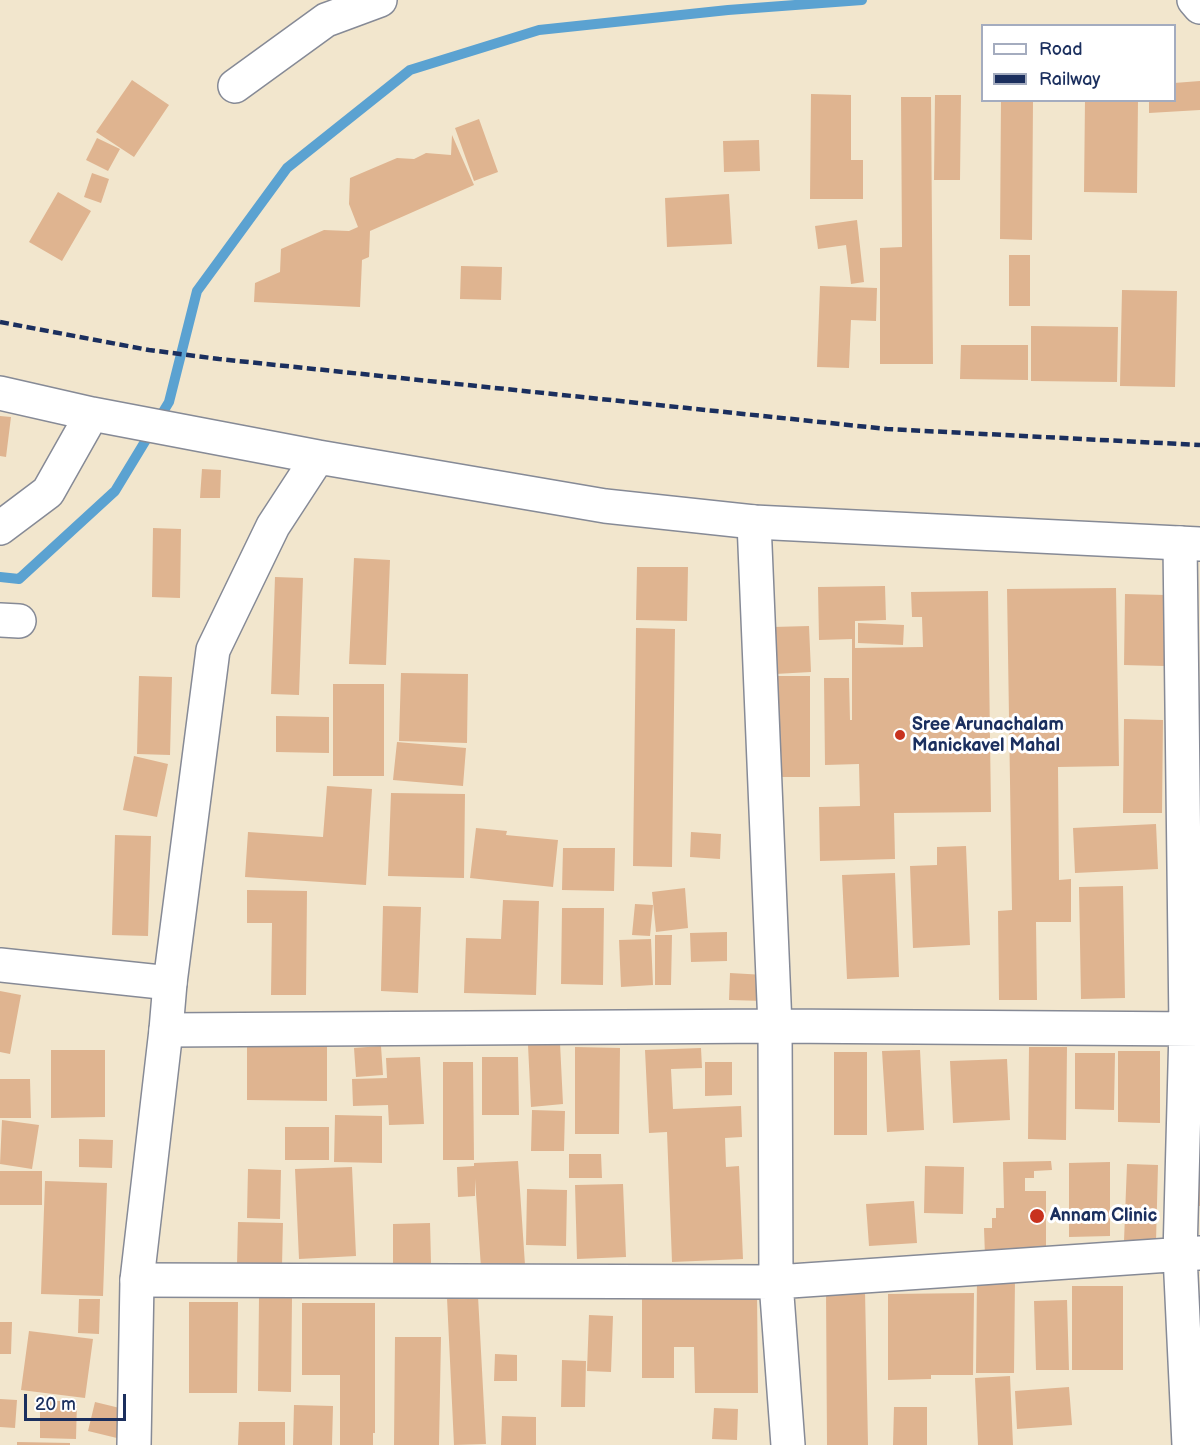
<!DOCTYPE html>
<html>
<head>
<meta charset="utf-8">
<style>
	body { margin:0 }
	#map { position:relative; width:1200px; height:1445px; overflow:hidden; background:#f2e6cd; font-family:"Balsamiq Sans",sans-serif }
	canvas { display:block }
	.legend { position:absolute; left:981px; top:24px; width:195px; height:78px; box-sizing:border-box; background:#fff; border:2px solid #a4acbf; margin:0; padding:8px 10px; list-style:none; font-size:18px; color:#1b2f5e }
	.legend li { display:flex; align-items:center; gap:12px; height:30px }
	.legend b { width:30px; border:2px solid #a4acbf }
	.scale { position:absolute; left:24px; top:1394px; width:102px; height:27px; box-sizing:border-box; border:3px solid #1b2f5e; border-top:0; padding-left:8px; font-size:18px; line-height:21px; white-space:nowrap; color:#1b2f5e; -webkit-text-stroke:4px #fff; paint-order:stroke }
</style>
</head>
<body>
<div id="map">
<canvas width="1200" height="1445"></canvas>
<ul class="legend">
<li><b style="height:8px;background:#fff"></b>Road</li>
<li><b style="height:8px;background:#1b2f5e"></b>Railway</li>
</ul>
<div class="scale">20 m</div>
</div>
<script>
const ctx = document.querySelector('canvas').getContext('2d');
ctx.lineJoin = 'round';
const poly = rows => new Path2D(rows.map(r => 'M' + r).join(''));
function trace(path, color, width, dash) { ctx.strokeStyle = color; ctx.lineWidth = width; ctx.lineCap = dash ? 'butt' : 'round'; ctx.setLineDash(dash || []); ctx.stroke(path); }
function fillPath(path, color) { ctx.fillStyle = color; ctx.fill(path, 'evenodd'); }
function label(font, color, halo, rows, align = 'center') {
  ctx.font = font + ' "Balsamiq Sans",sans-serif'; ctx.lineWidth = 6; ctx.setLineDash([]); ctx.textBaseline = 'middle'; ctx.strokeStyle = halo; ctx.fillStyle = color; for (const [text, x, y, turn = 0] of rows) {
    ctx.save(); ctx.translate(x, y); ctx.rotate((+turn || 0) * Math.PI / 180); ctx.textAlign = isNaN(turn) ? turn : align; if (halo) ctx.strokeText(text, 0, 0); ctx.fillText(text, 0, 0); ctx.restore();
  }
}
trace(poly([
	[0,577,19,579,115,491,169,402,197,291,287,168,410,70,539,30,728,10,862,0]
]), '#5ba2d1', 10);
fillPath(poly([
	[132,80,169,105,134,157,96,132],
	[1200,81,1200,110,1149,113,1149,100,1174,100,1174,83],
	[811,94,851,95,851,160,863,160,863,199,810,199],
	[935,95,961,95,960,180,934,180],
	[901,97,931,97,933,364,880,364,880,248,902,247],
	[1001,100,1033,100,1032,240,1000,239],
	[1085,100,1138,100,1137,193,1084,192],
	[479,119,498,172,474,181,455,128],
	[452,135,474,185,370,231,369,257,362,260,360,307,254,302,255,283,280,272,281,249,324,230,349,231,358,227,349,204,350,178,397,158,414,159,426,153,451,155],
	[97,138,120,149,108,171,86,160],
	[759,140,760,171,724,172,723,141],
	[92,173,109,179,101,203,84,197],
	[58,192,91,211,62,261,29,242],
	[729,194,732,244,667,247,665,198],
	[857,220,864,282,851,284,846,245,818,249,815,226],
	[1009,255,1030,255,1030,306,1009,306],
	[461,266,502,267,501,300,460,299],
	[820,286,877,288,876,321,851,320,849,368,817,367],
	[1122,290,1177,291,1175,387,1120,386],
	[1031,326,1118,327,1117,382,1031,381],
	[961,345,1028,345,1028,380,960,379],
	[0,416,11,417,6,457,0,456],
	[202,469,221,470,220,498,200,498],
	[153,528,181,529,180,598,152,597],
	[354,558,390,560,386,665,349,664],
	[637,567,688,567,687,621,636,620],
	[275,577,303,578,299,695,271,694],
	[885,586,886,620,855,621,855,648,923,647,922,617,912,617,911,592,988,591,991,812,894,813,895,859,820,861,819,807,860,806,859,764,825,765,824,678,849,678,850,720,852,720,852,639,819,640,818,587],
	[1116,588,1119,766,1058,767,1059,880,1071,879,1071,922,1036,922,1037,1000,999,1000,998,911,1012,910,1007,589],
	[1125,594,1166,595,1165,666,1124,665],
	[858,623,904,625,903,645,858,643],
	[809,626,811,672,775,674,773,627],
	[636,628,675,629,672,867,633,866],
	[401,673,468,674,467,743,399,741],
	[139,676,172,677,170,755,137,754],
	[773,676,810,676,810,777,774,777],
	[333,684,384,684,384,776,333,776],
	[276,716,329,717,329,753,276,752],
	[1124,719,1163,720,1162,813,1123,813],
	[397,742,466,748,463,786,393,780],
	[134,756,168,764,157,817,123,810],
	[327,786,372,789,366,885,245,877,248,832,323,837],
	[391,793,465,794,464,878,388,876],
	[1156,824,1158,869,1075,873,1073,828],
	[476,828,507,831,506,835,558,840,553,887,470,878],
	[691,832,721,834,720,859,690,857],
	[115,835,151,836,148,936,112,935],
	[966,846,970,945,913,948,910,866,937,865,937,847],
	[563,848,615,848,614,891,562,890],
	[895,873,899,977,847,979,842,875],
	[1123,886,1125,998,1081,999,1079,887],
	[685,888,688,928,656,932,652,892],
	[247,890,307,891,306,995,271,995,272,923,247,923],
	[503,900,539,901,536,995,464,993,466,938,501,939],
	[635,904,653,905,650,936,632,935],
	[383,906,421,907,418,993,381,991],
	[562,908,604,908,603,985,561,984],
	[727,932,727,961,691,962,690,933],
	[655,935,672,935,671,985,655,985],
	[651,939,653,985,621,987,619,940],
	[730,973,765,975,765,1001,729,1000],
	[0,991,21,995,10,1054,0,1052],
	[247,1040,327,1041,327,1101,247,1100],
	[560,1043,563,1104,531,1107,528,1045],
	[381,1046,383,1075,356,1077,354,1048],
	[575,1047,620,1048,619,1134,575,1134],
	[1029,1047,1067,1047,1066,1140,1028,1139],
	[701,1048,702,1068,671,1069,673,1109,741,1106,742,1137,725,1138,726,1167,739,1166,743,1259,672,1262,667,1132,649,1133,645,1050],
	[51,1050,105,1050,105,1117,51,1118],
	[920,1050,924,1130,887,1132,882,1051],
	[1118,1051,1160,1051,1160,1123,1118,1122],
	[834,1052,867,1052,867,1135,834,1135],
	[1075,1053,1115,1053,1114,1110,1075,1109],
	[420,1057,424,1124,389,1125,388,1105,353,1106,352,1079,387,1078,386,1058],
	[482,1057,518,1057,519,1115,482,1115],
	[1007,1059,1010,1120,953,1123,950,1061],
	[443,1062,473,1062,474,1160,443,1160],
	[705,1062,732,1062,732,1095,705,1096],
	[0,1079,30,1079,31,1118,0,1118],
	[532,1110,565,1111,564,1151,531,1151],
	[335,1115,382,1116,382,1163,334,1162],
	[2,1120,39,1125,32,1169,0,1164],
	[285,1127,329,1127,329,1160,285,1160],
	[79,1139,113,1140,112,1168,79,1167],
	[569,1154,601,1154,602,1178,569,1178],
	[518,1161,525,1265,481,1268,475,1179,475,1196,458,1197,457,1167,474,1166,474,1163],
	[1051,1161,1052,1170,1034,1171,1034,1178,1025,1178,1025,1191,1046,1191,1046,1254,985,1256,984,1228,992,1228,992,1218,996,1218,996,1208,1004,1208,1003,1162],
	[1110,1162,1110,1236,1069,1237,1069,1163],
	[1127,1164,1158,1165,1156,1242,1124,1241],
	[925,1166,964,1167,963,1214,924,1213],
	[1198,1166,1200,1166,1200,1206,1197,1206],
	[352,1167,356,1256,299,1259,295,1169],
	[248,1169,281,1170,280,1219,247,1218],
	[0,1171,42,1171,42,1205,0,1205],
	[45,1181,107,1183,103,1296,41,1294],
	[623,1184,626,1257,577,1259,575,1185],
	[527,1189,567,1190,566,1246,526,1245],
	[914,1201,917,1243,869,1246,866,1204],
	[238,1222,283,1223,282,1266,237,1265],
	[430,1223,431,1263,393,1264,393,1224],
	[977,1278,1015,1278,1014,1373,976,1373],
	[1072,1286,1123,1286,1123,1370,1072,1370],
	[642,1290,757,1290,758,1393,695,1393,694,1347,674,1347,674,1378,642,1378],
	[826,1290,865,1290,868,1445,827,1445],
	[974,1293,973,1375,931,1375,931,1379,888,1380,888,1294],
	[478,1296,486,1444,454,1445,447,1298],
	[259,1297,292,1298,291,1392,258,1391],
	[79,1299,100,1299,99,1334,78,1333],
	[1067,1300,1069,1370,1036,1370,1034,1301],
	[189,1302,238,1302,237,1393,189,1393],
	[302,1303,375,1303,375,1433,373,1433,373,1445,340,1445,340,1375,302,1375],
	[589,1315,613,1316,611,1372,587,1371],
	[0,1322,12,1322,11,1354,0,1354],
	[29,1331,93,1339,85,1398,21,1390],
	[395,1337,441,1337,439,1445,394,1445],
	[495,1354,517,1355,517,1381,494,1381],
	[562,1360,586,1361,585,1407,561,1407],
	[1010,1376,1013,1445,978,1445,975,1378],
	[1069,1387,1072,1425,1017,1429,1015,1391],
	[0,1399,17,1400,15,1428,0,1427],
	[40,1401,77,1401,76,1439,40,1438],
	[95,1402,128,1410,121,1439,88,1431],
	[294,1405,333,1406,332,1445,293,1445],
	[894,1407,927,1407,927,1445,893,1445],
	[714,1408,738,1409,737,1440,712,1439],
	[502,1416,536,1417,536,1445,501,1445],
	[239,1422,285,1422,285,1445,238,1445],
	[17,1442,70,1443,70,1445,17,1445]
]), '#dfb490');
const minor = poly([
	[1194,0,1200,7],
	[235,86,326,20,380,0],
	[1180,543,1186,1029,1180,1255,1189,1445],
	[0,620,19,621],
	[0,965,170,983],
	[166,1030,775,1026,1200,1029],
	[137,1280,776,1282,775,1026,754,522],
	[788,1445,776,1282,1200,1253]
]);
const tertiary = poly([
	[0,393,92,414],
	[0,528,48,492,92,414,318,457],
	[134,1445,137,1280,166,1030,170,983,213,650,273,526,318,457,605,506,754,522,1200,544]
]);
trace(minor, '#868a96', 36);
trace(tertiary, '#868a96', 36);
trace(minor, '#fff', 33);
trace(tertiary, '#fff', 33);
trace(poly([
	[0,322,149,350,219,359,887,429,1200,445]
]), '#1b2f5e', 4.5, [9, 4.5]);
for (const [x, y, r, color] of [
	[900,735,6,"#c8321e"],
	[1037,1216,8,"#c8321e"]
]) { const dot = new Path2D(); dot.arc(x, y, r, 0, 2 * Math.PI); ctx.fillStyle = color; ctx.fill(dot); trace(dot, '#fff', 2); }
label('bold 18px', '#1b2f5e', '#fff', [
	["Sree Arunachalam",912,725],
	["Manickavel Mahal",912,746],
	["Annam Clinic",1050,1216]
], 'left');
</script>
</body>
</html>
